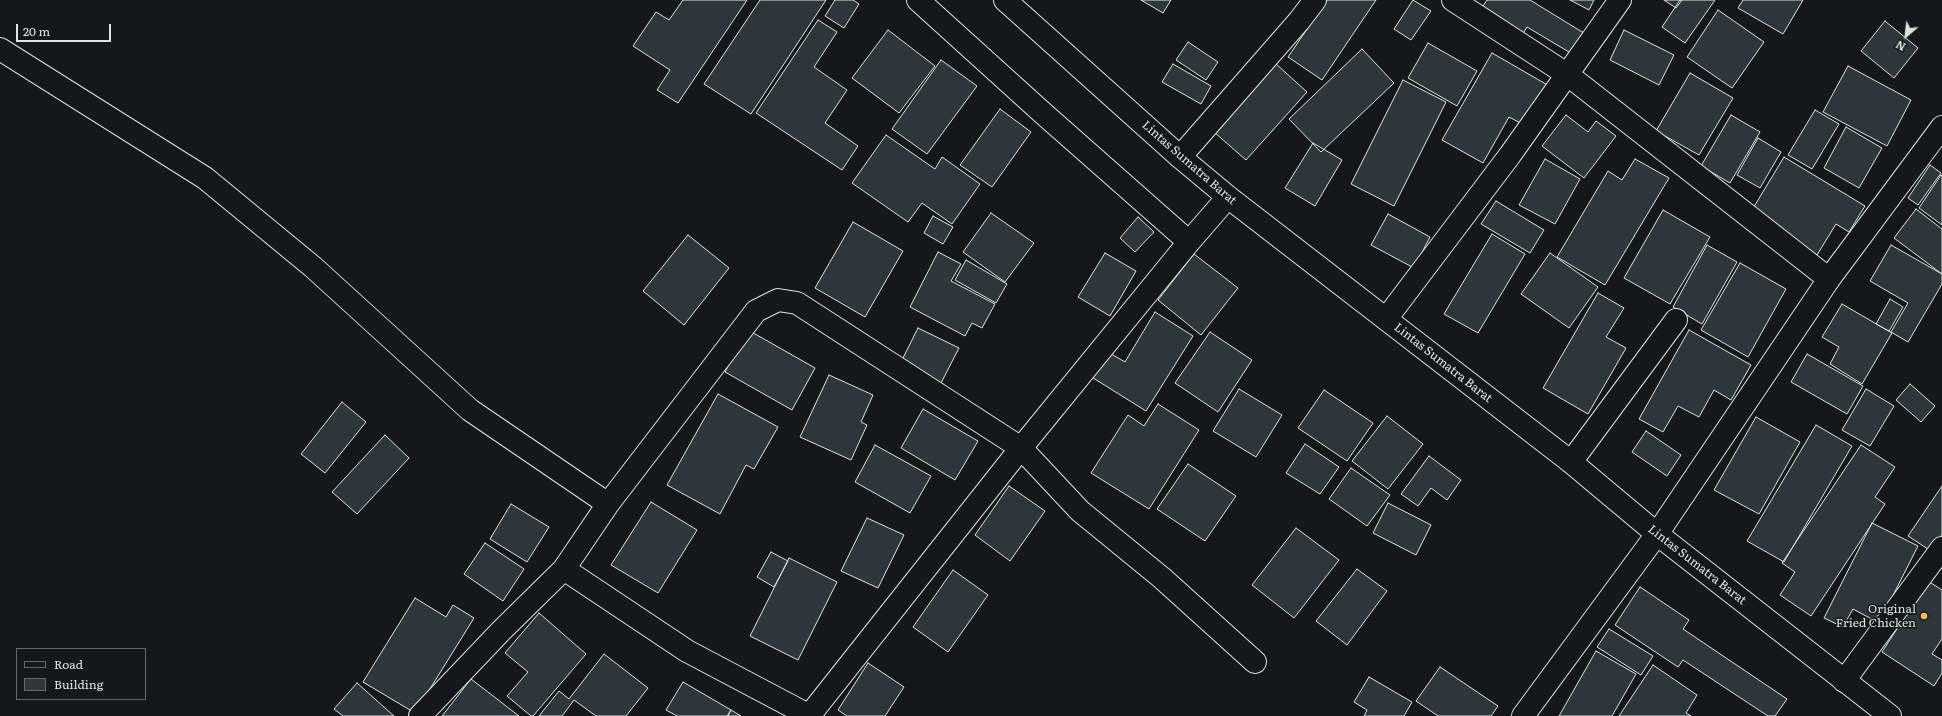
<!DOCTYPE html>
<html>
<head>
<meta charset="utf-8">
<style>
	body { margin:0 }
	#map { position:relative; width:1942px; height:716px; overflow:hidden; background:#14181c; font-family:Literata,serif }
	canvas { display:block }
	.legend { position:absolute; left:16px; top:648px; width:130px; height:52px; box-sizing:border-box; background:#14181c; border:1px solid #626a69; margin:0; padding:5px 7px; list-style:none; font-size:12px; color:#d8e6dc }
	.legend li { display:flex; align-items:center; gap:8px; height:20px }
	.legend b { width:20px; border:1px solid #626a69 }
	.north { position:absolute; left:1886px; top:16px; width:40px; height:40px; -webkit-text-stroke:3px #14181c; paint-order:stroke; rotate:208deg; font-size:11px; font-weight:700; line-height:16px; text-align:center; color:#d8e6dc }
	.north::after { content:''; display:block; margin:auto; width:14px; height:18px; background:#d8e6dc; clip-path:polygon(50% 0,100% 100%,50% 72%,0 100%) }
	.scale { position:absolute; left:16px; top:24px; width:95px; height:18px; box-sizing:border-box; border:2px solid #d8e6dc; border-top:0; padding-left:5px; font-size:12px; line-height:14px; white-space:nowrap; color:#d8e6dc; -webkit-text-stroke:3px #14181c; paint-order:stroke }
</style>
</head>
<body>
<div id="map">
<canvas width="1942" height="716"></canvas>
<ul class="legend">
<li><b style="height:5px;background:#14181c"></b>Road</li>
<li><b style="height:11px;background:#2c363c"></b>Building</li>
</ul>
<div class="north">N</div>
<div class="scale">20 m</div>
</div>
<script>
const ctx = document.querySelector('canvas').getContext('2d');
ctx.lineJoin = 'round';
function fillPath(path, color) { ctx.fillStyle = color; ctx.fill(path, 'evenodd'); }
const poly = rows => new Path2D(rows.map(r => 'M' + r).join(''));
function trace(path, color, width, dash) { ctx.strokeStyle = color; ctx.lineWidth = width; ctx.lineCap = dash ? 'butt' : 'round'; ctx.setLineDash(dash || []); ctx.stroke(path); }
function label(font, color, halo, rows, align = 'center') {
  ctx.font = font + ' Literata,serif'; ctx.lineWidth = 3; ctx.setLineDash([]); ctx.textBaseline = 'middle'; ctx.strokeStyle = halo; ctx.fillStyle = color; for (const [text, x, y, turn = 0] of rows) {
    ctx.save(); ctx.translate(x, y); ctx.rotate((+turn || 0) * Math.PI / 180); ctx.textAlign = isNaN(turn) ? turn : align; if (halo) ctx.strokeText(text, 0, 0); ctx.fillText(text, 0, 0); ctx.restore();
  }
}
const building = poly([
	[683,0,747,0,678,103,657,90,670,70,633,46,656,12,669,20,683,0],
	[760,0,826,0,751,114,704,84,760,0],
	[835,0,853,0,859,4,844,28,825,16,835,0],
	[1141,0,1171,0,1163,13,1141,0],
	[1327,0,1376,0,1322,80,1288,57,1327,0],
	[1413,0,1431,11,1411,40,1394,29,1413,0],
	[1487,0,1530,0,1587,35,1574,55,1527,27,1519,40,1478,14,1487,0],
	[1570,0,1594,0,1589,10,1570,0],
	[1664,0,1682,0,1676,8,1664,0],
	[1680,0,1715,0,1685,43,1662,27,1680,0],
	[1743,0,1803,0,1783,34,1738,8,1743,0],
	[1718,10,1764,42,1732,88,1687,57,1718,10],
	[818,20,837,32,814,67,847,90,825,123,858,146,842,170,756,113,818,20],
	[1885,21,1918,48,1894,78,1861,51,1885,21],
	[888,30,935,66,899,113,852,78,888,30],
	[1624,30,1674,55,1659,85,1610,60,1624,30],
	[1188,42,1218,62,1206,80,1176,60,1188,42],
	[1428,43,1477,71,1457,106,1408,78,1428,43],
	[1362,49,1394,83,1321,152,1289,119,1362,49],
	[1492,53,1551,87,1528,127,1509,117,1483,163,1442,140,1492,53],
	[941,60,977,86,927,154,892,129,941,60],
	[1275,63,1307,92,1246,160,1214,132,1275,63],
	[1173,64,1211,86,1201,104,1162,82,1173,64],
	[1848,66,1911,100,1887,146,1823,112,1848,66],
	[1690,73,1733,98,1699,155,1656,131,1690,73],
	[1403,80,1446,102,1394,206,1351,184,1403,80],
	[1000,109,1031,132,992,187,960,165,1000,109],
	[1815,110,1839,124,1812,169,1788,155,1815,110],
	[1566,115,1588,132,1596,121,1616,136,1584,178,1542,146,1566,115],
	[1731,115,1760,132,1730,183,1701,166,1731,115],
	[1846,127,1882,148,1859,188,1824,168,1846,127],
	[886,135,935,169,942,157,980,184,952,224,922,203,908,222,852,183,886,135],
	[1758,138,1781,152,1760,188,1737,175,1758,138],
	[1313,143,1342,160,1315,206,1285,188,1313,143],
	[1784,157,1865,206,1849,232,1836,224,1817,255,1749,215,1784,157],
	[1545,159,1580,179,1555,224,1519,205,1545,159],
	[1635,159,1669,178,1605,285,1557,257,1608,171,1622,180,1635,159],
	[1930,165,1941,173,1918,205,1908,198,1930,165],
	[1941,175,1942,176,1942,225,1919,208,1941,175],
	[1496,201,1544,230,1530,253,1481,224,1496,201],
	[1916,209,1942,229,1942,274,1894,238,1916,209],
	[1663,210,1710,237,1670,304,1624,278,1663,210],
	[991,213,1034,243,1005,282,963,252,991,213],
	[1388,214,1430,237,1414,268,1371,245,1388,214],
	[933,216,953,227,943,244,924,233,933,216],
	[1138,217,1154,232,1135,252,1120,238,1138,217],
	[853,222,903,251,865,317,815,288,853,222],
	[1492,234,1525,254,1478,333,1444,314,1492,234],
	[688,235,729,268,684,325,643,291,688,235],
	[1707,245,1737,262,1702,324,1673,307,1707,245],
	[1891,245,1942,274,1942,284,1908,342,1891,332,1908,303,1870,281,1891,245],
	[938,252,961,264,951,281,995,304,982,328,972,323,965,336,910,307,938,252],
	[1105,253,1136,271,1110,316,1078,297,1105,253],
	[1550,253,1598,287,1569,328,1521,294,1550,253],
	[1194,254,1238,288,1201,335,1158,300,1194,254],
	[966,260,1007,284,996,303,955,280,966,260],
	[1740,263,1786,289,1748,357,1701,330,1740,263],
	[1598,293,1624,308,1606,337,1626,348,1588,414,1543,388,1598,293],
	[1890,299,1903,307,1889,331,1876,324,1890,299],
	[1842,304,1892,333,1862,384,1830,364,1839,347,1822,337,1842,304],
	[1155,312,1193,336,1146,411,1090,376,1106,351,1125,362,1155,312],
	[918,328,959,348,940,385,900,364,918,328],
	[748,330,815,368,792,410,725,372,748,330],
	[1689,330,1751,365,1731,400,1714,390,1699,417,1678,406,1663,432,1639,419,1689,330],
	[1210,332,1252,360,1218,412,1175,383,1210,332],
	[1807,354,1863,386,1847,414,1791,382,1807,354],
	[829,375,873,395,861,422,867,425,851,460,800,437,829,375],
	[1910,384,1935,406,1921,422,1896,400,1910,384],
	[1239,389,1282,415,1256,457,1213,431,1239,389],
	[1866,389,1894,406,1870,446,1842,430,1866,389],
	[1324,390,1373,423,1347,461,1298,428,1324,390],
	[718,394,778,427,754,469,746,465,720,514,667,485,718,394],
	[342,402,366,422,325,473,301,454,342,402],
	[1158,404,1199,430,1149,509,1091,473,1128,415,1144,426,1158,404],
	[923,409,978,441,955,480,901,448,923,409],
	[1387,416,1423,444,1388,489,1352,461,1387,416],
	[1756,417,1800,442,1759,514,1714,490,1756,417],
	[1816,425,1852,446,1784,562,1747,541,1816,425],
	[1646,431,1681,455,1667,476,1632,452,1646,431],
	[385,435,409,458,357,514,332,492,385,435],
	[1305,444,1339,467,1320,494,1286,473,1305,444],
	[875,445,931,476,910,513,855,482,875,445],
	[1861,445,1895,467,1875,497,1885,504,1811,616,1780,595,1795,572,1782,563,1861,445],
	[1429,456,1461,480,1447,500,1431,488,1418,506,1401,494,1429,456],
	[1188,464,1236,496,1205,541,1157,509,1188,464],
	[1351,468,1390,495,1367,526,1329,499,1351,468],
	[1009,486,1045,511,1010,561,975,535,1009,486],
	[1942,486,1942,534,1931,551,1908,536,1942,486],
	[651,502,697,530,658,593,611,565,651,502],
	[1388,503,1431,525,1416,555,1373,533,1388,503],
	[511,504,549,527,527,562,490,539,511,504],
	[867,518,904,535,878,588,841,571,867,518],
	[1872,523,1918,546,1879,623,1853,609,1843,627,1824,618,1872,523],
	[1296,528,1339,560,1294,618,1252,585,1296,528],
	[485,543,524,569,503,601,464,574,485,543],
	[771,552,788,561,774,587,757,577,771,552],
	[789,558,837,582,798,660,750,636,789,558],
	[1357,569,1387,591,1347,645,1316,621,1357,569],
	[953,570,988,595,948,652,913,627,953,570],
	[1928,581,1942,590,1942,639,1932,654,1942,660,1942,673,1934,686,1882,652,1928,581],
	[1640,587,1689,620,1683,629,1787,699,1775,716,1768,716,1683,660,1678,667,1615,625,1640,587],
	[415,598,446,617,453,605,474,618,415,713,363,682,415,598],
	[539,613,586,654,533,716,531,716,507,696,528,672,505,653,539,613],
	[1609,629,1653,656,1641,675,1597,647,1609,629],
	[1596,651,1636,674,1612,716,1559,716,1596,651],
	[604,654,648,688,626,716,596,716,574,700,562,716,539,716,559,691,569,699,604,654],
	[868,663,904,687,885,716,847,716,838,710,868,663],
	[1653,665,1697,695,1686,713,1691,716,1619,716,1653,665],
	[1440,667,1498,706,1491,716,1438,716,1416,701,1440,667],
	[1369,677,1412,702,1404,716,1364,716,1367,710,1354,702,1369,677],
	[471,679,519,716,442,716,471,679],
	[683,682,731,710,727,716,677,716,666,710,683,682],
	[357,683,394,716,343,716,334,709,357,683],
	[731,710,741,716,728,716,731,710]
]);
fillPath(building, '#2c363c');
trace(building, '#d8e6dc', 1);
const minor = poly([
	[918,0,1045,115,1189,242],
	[1453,0,1568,75,1829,279],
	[0,49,205,178,313,267,470,410,608,504],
	[1180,157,1299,21,1315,0],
	[1386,319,1510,155,1620,0],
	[1571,462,1676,320],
	[564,569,687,651,810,716],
	[1844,681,1942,548],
	[420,716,501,631,564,569,608,504,756,311,778,300,797,303,1021,448,1080,511,1162,578,1255,662],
	[809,716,1021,448,1189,242,1228,197],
	[1523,716,1657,534,1829,279,1942,127]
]);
const highway = poly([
	[1005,0,1180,157,1228,197,1571,462,1657,534,1890,716]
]);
trace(minor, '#d8e6dc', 24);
trace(highway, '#d8e6dc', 24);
trace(minor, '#14181c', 22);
trace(highway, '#14181c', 22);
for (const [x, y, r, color] of [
	[1924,616,4,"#ffb74d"]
]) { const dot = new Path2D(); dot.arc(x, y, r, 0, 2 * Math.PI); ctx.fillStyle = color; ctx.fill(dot); trace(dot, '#14181c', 1.5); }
label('12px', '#d8e6dc', '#14181c', [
	["Lintas Sumatra Barat",1189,163,41],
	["Lintas Sumatra Barat",1443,363,38],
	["Lintas Sumatra Barat",1697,565,38]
]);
label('12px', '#d8e6dc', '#14181c', [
	["Original",1916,609],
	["Fried Chicken",1916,623]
], 'right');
</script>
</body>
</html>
